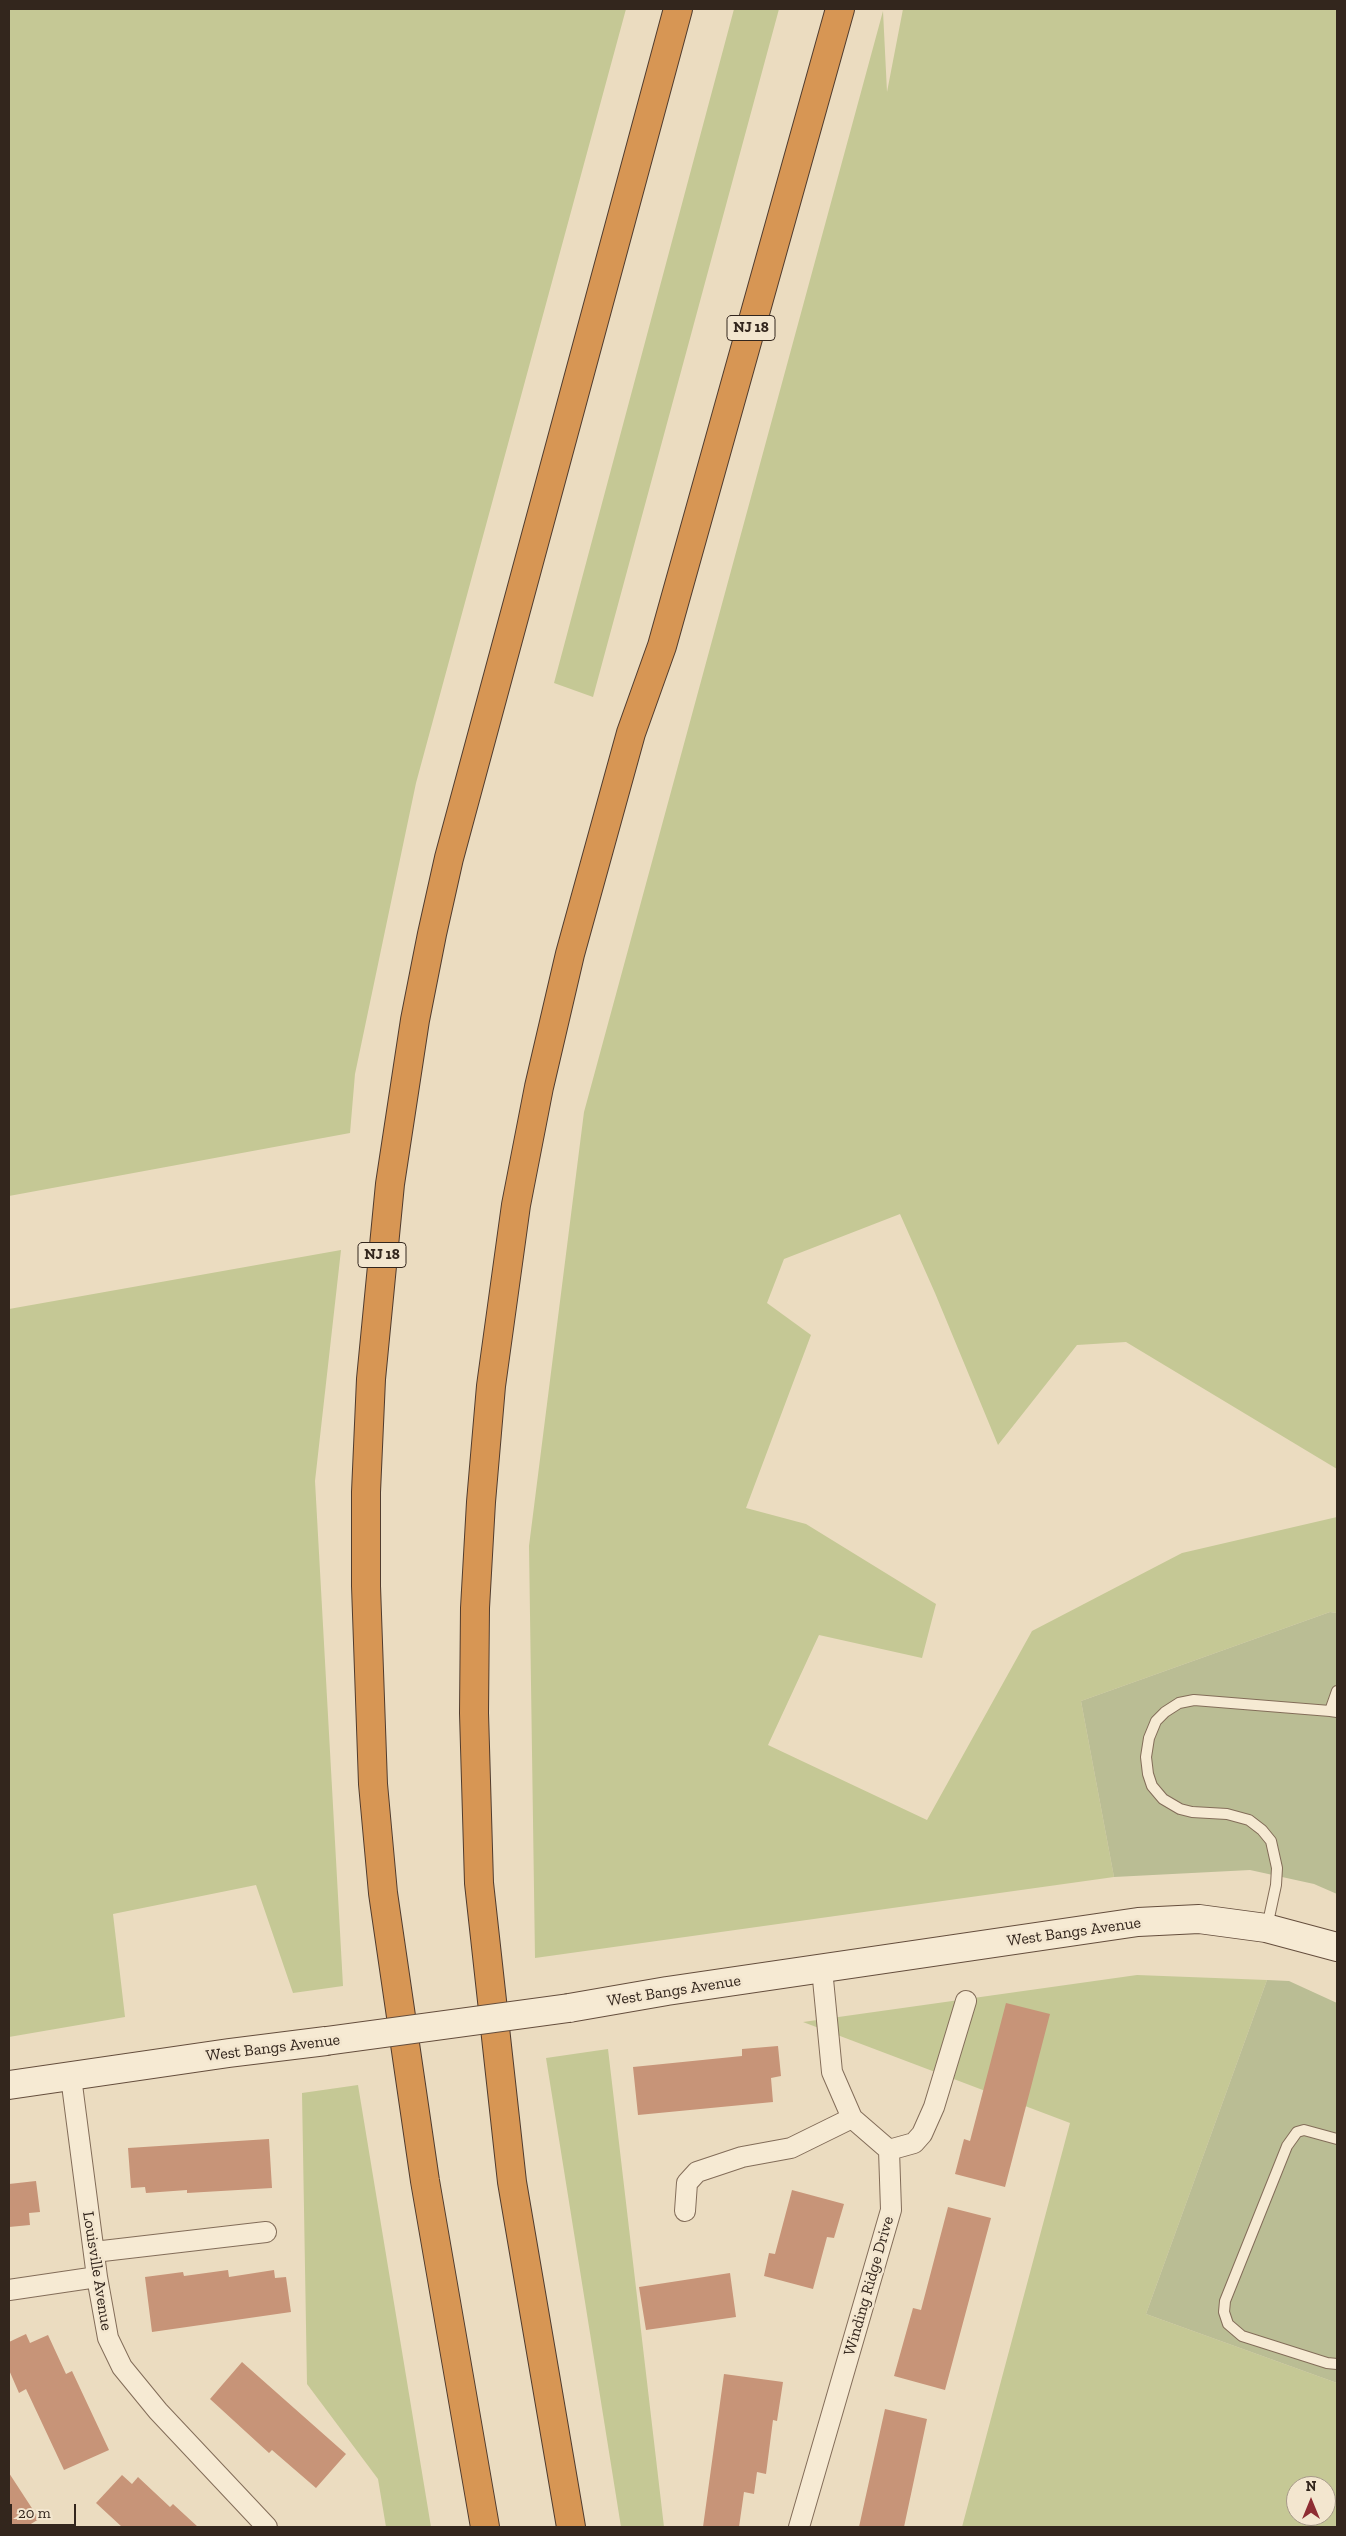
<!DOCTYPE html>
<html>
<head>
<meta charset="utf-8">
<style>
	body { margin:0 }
	#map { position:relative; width:1346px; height:2536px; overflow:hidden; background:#ebdcc0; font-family:"Zilla Slab",serif }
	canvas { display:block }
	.frame { position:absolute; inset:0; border:10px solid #33261d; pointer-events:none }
	.north { position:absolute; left:1286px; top:2476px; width:50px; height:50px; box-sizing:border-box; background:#f3e6cf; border:1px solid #a69988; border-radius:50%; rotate:0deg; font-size:14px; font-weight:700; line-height:20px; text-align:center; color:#33261d }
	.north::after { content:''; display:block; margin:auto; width:18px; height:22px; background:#8e2d33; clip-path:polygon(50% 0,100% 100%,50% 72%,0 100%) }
	.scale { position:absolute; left:10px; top:2504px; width:66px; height:22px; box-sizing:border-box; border:2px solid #33261d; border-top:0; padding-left:6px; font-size:15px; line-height:18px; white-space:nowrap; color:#33261d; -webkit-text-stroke:4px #f3e6cf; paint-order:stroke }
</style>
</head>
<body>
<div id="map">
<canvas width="1346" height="2536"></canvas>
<div class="frame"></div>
<div class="north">N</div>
<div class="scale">20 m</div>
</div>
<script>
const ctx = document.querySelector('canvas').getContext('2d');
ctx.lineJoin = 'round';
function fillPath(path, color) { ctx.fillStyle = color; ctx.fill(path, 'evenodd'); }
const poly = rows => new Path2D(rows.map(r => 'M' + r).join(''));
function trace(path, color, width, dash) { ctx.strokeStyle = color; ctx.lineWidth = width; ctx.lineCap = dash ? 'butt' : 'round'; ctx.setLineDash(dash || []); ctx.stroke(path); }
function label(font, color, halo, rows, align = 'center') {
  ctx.font = font + ' "Zilla Slab",serif'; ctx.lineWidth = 5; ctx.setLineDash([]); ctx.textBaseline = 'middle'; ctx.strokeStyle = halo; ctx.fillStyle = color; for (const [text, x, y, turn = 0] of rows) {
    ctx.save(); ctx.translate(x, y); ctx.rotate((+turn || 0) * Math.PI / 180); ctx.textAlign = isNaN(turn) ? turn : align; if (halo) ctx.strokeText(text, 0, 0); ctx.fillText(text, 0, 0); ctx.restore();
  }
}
fillPath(poly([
	[9,9,626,9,416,783,355,1074,350,1133,9,1196],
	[734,9,779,9,593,697,554,683],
	[903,9,1337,10,1337,1469,1126,1342,1077,1345,998,1445,935,1293,900,1214,784,1259,767,1303,811,1335,746,1508,806,1524,936,1604,922,1658,819,1635,768,1745,927,1820,1032,1631,1182,1553,1337,1517,1337,1613,1330,1612,1081,1701,1114,1877,535,1958,529,1546,584,1112,883,11,887,92],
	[341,1250,315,1481,343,1986,293,1993,256,1885,113,1914,125,2017,9,2037,9,1309],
	[1137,1975,1267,1980,1146,2314,1337,2383,1337,2527,962,2527,1070,2123,803,2022],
	[1296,2486,1326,2486,1326,2516,1296,2516],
	[608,2049,664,2527,621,2527,546,2058],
	[358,2085,431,2527,386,2527,378,2479,307,2384,302,2093]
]), '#c5c895');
fillPath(poly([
	[1330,1612,1337,1613,1337,1894,1314,1884,1250,1870,1114,1877,1081,1701],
	[1267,1980,1289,1981,1337,2003,1337,2383,1146,2314]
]), '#babd94');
fillPath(poly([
	[1006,2003,1050,2014,1005,2187,955,2174,964,2139,970,2141],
	[778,2046,781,2076,771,2078,773,2102,638,2115,633,2067,742,2056,742,2049],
	[269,2139,272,2188,187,2193,187,2190,146,2193,145,2187,131,2188,128,2148],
	[36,2181,40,2212,29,2213,30,2225,9,2227,9,2184],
	[792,2190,844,2204,834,2238,827,2237,813,2289,764,2276,769,2253,775,2254],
	[948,2207,991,2218,945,2390,894,2376,913,2308,921,2310],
	[228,2270,229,2277,274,2270,275,2278,286,2277,291,2312,152,2332,145,2277,183,2272,184,2276],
	[730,2273,736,2317,646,2330,639,2287],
	[26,2334,30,2343,48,2335,66,2374,72,2371,109,2450,64,2470,26,2389,19,2393,9,2370,9,2342],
	[242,2362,346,2454,316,2488,272,2450,269,2453,210,2399],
	[724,2374,783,2382,777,2421,773,2420,766,2474,757,2472,754,2494,744,2492,739,2527,703,2527],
	[885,2409,927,2419,904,2527,859,2527],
	[9,2473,39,2519,26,2527,9,2527],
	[122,2475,132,2484,138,2477,170,2507,173,2504,198,2527,122,2527,96,2503]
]), '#c79478');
const lane = poly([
	[1337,1691,1330,1711,1337,1712],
	[1267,1927,1276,1885,1277,1868,1271,1841,1262,1830,1249,1820,1227,1814,1192,1812,1180,1809,1163,1799,1152,1786,1148,1774,1146,1757,1149,1738,1156,1721,1165,1712,1179,1703,1194,1700,1330,1711],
	[1337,2139,1304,2130,1297,2132,1287,2146,1225,2301,1224,2312,1228,2324,1242,2336,1327,2363,1337,2364]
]);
const street = poly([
	[71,2077,97,2277,108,2338,122,2367,158,2411,267,2527],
	[889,2150,914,2143,922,2134,934,2107,966,2001],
	[685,2211,687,2183,697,2172,742,2157,791,2148,852,2118],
	[94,2252,266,2232],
	[9,2290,97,2277],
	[799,2527,891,2210,889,2150,852,2118,832,2072,822,1969]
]);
const secondary = poly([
	[569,2008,667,1991,1138,1922,1199,1919,1266,1928,1337,1947],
	[9,2085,229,2053,326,2041]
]);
const highway = poly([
	[485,2527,425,2181,383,1893,373,1784,366,1586,366,1492,371,1379,390,1184,415,1020,432,934,449,858,678,9],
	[571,2527,512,2182,479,1883,474,1713,475,1608,481,1502,491,1386,516,1205,539,1087,570,954,631,733,662,646,840,9]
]);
trace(lane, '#836d59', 12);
trace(street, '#836d59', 22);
trace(secondary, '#654e3d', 30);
trace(highway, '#513c2e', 30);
trace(lane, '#f6ead3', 10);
trace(street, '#f6ead3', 20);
trace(secondary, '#f6ead3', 28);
trace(highway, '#d79654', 28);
const secondaryBridge = poly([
	[326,2041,569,2008]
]);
trace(secondaryBridge, '#654e3d', 30, []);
trace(secondaryBridge, '#f6ead3', 28);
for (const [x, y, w] of [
	[751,328,48],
	[382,1255,48]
]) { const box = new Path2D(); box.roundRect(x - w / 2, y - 12.5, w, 25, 4); ctx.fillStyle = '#f3e6cf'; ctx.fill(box); trace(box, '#33261d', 1); }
label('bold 15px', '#33261d', null, [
	["NJ 18",751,328],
	["NJ 18",382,1255]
]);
label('16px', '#33261d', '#f3e6cf', [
	["West Bangs Avenue",1074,1932,-8],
	["West Bangs Avenue",674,1991,-9],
	["West Bangs Avenue",273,2048,-7],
	["Louisville Avenue",97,2271,81],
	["Winding Ridge Drive",869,2286,-74]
]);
</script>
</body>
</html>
